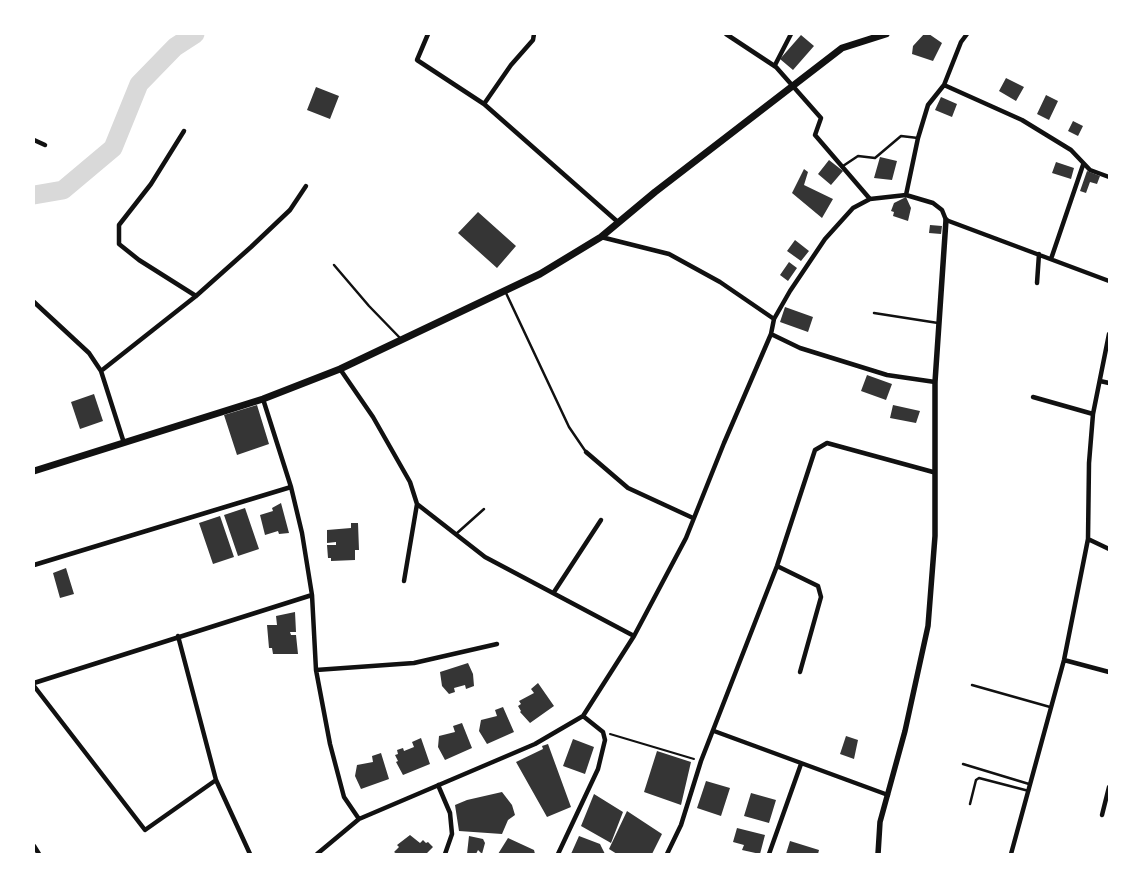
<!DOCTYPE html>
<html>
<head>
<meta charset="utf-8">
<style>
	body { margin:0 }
	#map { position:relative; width:1143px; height:888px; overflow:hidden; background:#fff; font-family:Karla,sans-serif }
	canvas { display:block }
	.frame { position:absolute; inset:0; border:35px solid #fff; pointer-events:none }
</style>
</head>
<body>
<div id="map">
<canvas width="1143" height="888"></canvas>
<div class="frame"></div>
</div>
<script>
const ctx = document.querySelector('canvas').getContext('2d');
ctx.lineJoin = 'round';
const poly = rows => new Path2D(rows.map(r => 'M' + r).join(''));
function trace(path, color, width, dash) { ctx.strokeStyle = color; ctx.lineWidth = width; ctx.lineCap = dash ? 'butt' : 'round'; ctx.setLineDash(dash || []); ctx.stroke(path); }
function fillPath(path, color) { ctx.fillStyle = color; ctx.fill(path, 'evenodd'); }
trace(poly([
	[34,195,63,190,113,148,139,84,175,47,195,34]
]), '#d9d9d9', 19);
fillPath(poly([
	[924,34,929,34,942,43,933,61,912,54,913,46],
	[801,35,814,46,793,70,780,59],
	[1006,78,1024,87,1016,101,999,91],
	[316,87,339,96,330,119,307,110],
	[1046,95,1058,101,1049,120,1037,114],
	[941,97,957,104,952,117,935,110],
	[1073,121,1083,126,1078,136,1068,131],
	[880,157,897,161,892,180,874,178],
	[829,160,843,171,831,185,818,174],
	[1056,162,1074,168,1071,179,1052,173],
	[804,169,808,172,804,185,833,199,822,218,792,193],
	[1087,171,1100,176,1097,184,1090,182,1086,193,1080,191],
	[906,197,911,208,908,221,893,216,894,212,891,211,894,203],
	[478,212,516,246,497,268,458,233],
	[930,225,942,226,941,234,929,233],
	[795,240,809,251,801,261,787,251],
	[789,262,797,268,788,281,780,275],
	[785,307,813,317,808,332,780,322],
	[867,375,892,384,886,400,861,391],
	[94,394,103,421,80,429,71,402],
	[257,405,269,444,237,455,224,415],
	[893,405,920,411,916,423,890,418],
	[281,503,289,533,279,534,278,531,265,535,260,515,273,511,272,508],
	[245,508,259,549,238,556,224,515],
	[220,516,234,557,213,564,199,523],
	[351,523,358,523,359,550,355,550,355,560,331,561,331,558,328,558,327,545,336,545,336,542,327,543,327,530,351,528],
	[66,568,74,594,60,598,53,573],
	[295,612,296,632,290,632,291,635,296,635,298,654,273,654,272,648,269,648,267,625,277,625,276,616],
	[468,663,473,674,474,686,466,689,465,685,454,688,455,692,449,694,442,686,440,672],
	[538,683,554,706,530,723,520,712,521,711,518,706,521,704,519,701,534,693,531,689],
	[503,707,514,732,487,744,479,731,481,720,497,716,495,710],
	[462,723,472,748,445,760,438,747,439,736,455,732,453,726],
	[846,736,858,740,854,759,840,754],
	[421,738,430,764,403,775,396,762,398,761,395,755,398,754,397,750,403,748,404,751,414,747,412,742],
	[573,739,594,747,585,774,563,766],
	[548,744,571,807,547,817,516,762,543,749,542,746],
	[657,751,691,762,681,805,644,792],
	[381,753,389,779,361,789,355,776,357,765,373,762,372,756],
	[706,781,730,788,721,816,697,808],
	[502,792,512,805,515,815,508,820,502,834,459,831,455,805,467,800],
	[751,793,776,800,769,823,744,816],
	[594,794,623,812,611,843,581,826],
	[627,811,662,834,652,854,617,854,609,849],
	[737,828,765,835,760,854,742,850,744,845,733,842],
	[410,835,420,843,423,840,426,843,428,842,433,847,426,854,397,854,394,852,399,847,397,845],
	[469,836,483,839,485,843,482,854,478,850,476,854,467,854],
	[579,836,600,844,605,854,571,854],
	[508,838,534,850,535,854,498,854],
	[790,841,819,850,818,854,786,854]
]), '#353535');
trace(poly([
	[610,734,694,759]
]), '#111', 2);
trace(poly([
	[843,166,858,156,875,158,901,136,918,138],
	[334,265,369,306,401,339],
	[506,293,569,427,586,452],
	[874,313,938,323],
	[456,534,484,509],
	[972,685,1050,707],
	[963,764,1029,784],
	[970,804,976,780,979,778,1029,791]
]), '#111', 2.5);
trace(poly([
	[428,34,417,60,484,104,619,223],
	[726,34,776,67,821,118,815,135,870,199],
	[775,65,791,34],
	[944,85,1022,120,1071,150,1090,170,1109,177],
	[484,104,511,65,533,40,534,34],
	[184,131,151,184,119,225,119,244,139,260,196,296],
	[34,140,45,145],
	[906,195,918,138,928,105,944,85,961,42,967,34],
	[601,237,669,254,720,282,774,319],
	[1051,259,1083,165],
	[1037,283,1039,254],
	[34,302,89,353,101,371,124,443],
	[771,334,800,348,887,375,935,382],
	[340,369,373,417,410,482,417,504,404,581],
	[101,371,196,296,251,247,290,210,306,186],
	[1100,381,1109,383],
	[1033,397,1093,414],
	[263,399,291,487,302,533,312,595,316,670,330,744,344,797,359,819],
	[586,452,628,488,693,518],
	[417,504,485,557,634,636],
	[1088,539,1109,549],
	[34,565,291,487],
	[777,566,818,586,821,597,800,672],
	[554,592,601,520],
	[178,636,216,780,250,854],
	[1064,660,1109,672],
	[316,670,414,663,497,644],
	[34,683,312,595],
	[34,686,145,830,216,780],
	[714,731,888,795],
	[438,785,450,813,452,834,445,854],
	[1102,815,1109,787],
	[34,846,39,854],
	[317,854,359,819,535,744,583,716,634,636,686,538,724,443,771,334,774,319,790,291,825,239,853,208,870,199,906,195,933,203,942,210,946,220,1109,281],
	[558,854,598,769,605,740,603,732,583,716],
	[667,854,681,825,701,761,777,566,815,450,827,443,933,472],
	[769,854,801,764],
	[1011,854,1064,660,1088,539,1089,463,1093,414,1109,334]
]), '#111', 4.5);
trace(poly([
	[878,854,880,822,905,731,928,626,935,536,935,382,946,220]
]), '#111', 5.5);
trace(poly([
	[34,471,263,399,340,369,540,274,601,237,655,192,842,48,886,34]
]), '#111', 7);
</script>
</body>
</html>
